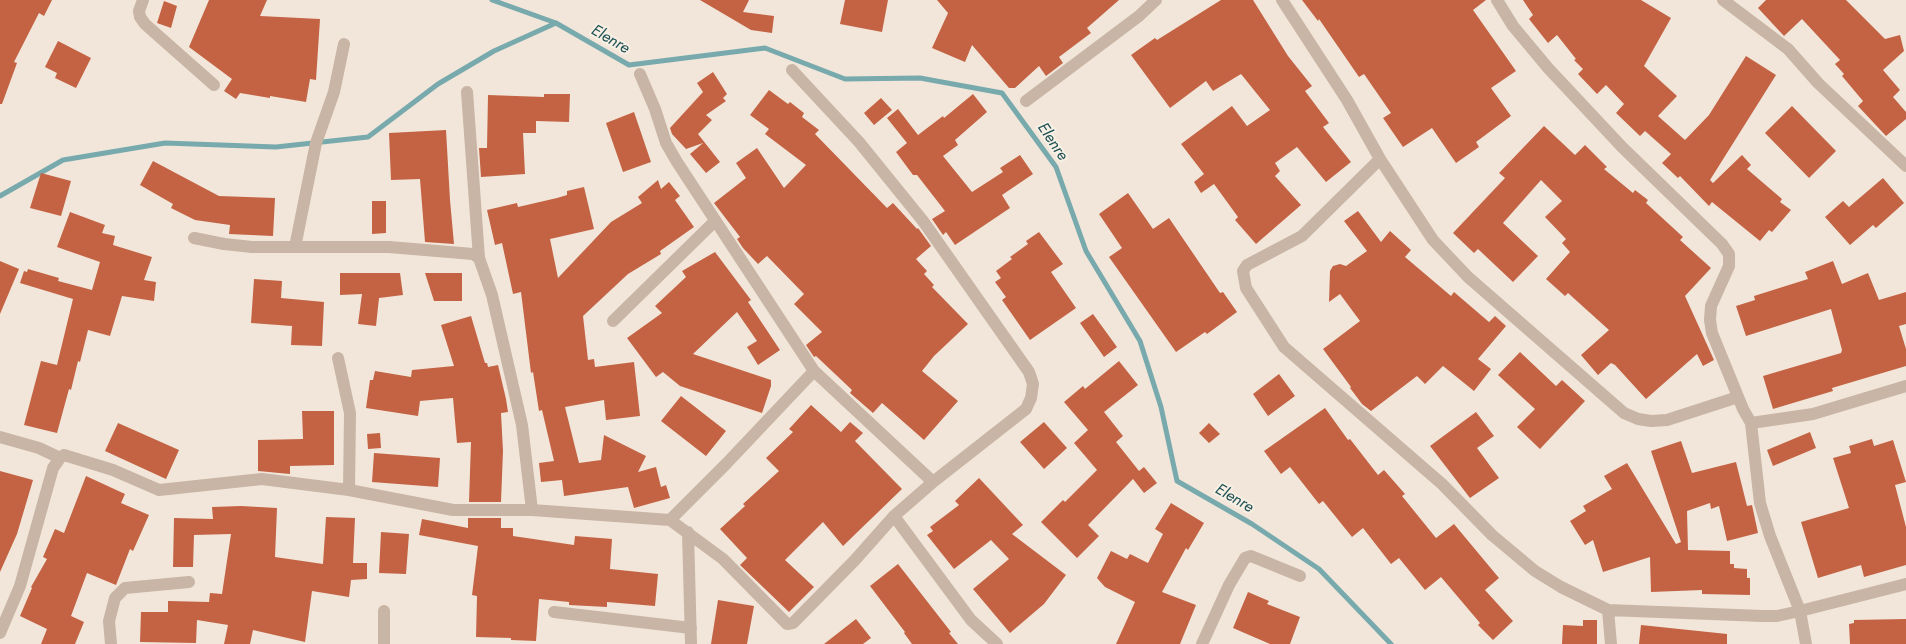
<!DOCTYPE html>
<html>
<head>
<meta charset="utf-8">
<style>
	body { margin:0 }
	canvas { display:block; background:#f1e6d9 }
</style>
</head>
<body>
<canvas width="1906" height="644"></canvas>
<script>
const ctx = document.querySelector('canvas').getContext('2d');
ctx.lineJoin = 'round';
const poly = rows => new Path2D(rows.map(r => 'M' + r).join(''));
function trace(path, color, width, dash) { ctx.strokeStyle = color; ctx.lineWidth = width; ctx.lineCap = dash ? 'butt' : 'round'; ctx.setLineDash(dash || []); ctx.stroke(path); }
function fillPath(path, color) { ctx.fillStyle = color; ctx.fill(path, 'evenodd'); }
function label(font, color, halo, rows, align = 'center') {
  ctx.font = font + ' Jost,sans-serif'; ctx.lineWidth = 4; ctx.setLineDash([]); ctx.textBaseline = 'middle'; ctx.strokeStyle = halo; ctx.fillStyle = color; for (const [text, x, y, turn = 0] of rows) {
    ctx.save(); ctx.translate(x, y); ctx.rotate((+turn || 0) * Math.PI / 180); ctx.textAlign = isNaN(turn) ? turn : align; if (halo) ctx.strokeText(text, 0, 0); ctx.fillText(text, 0, 0); ctx.restore();
  }
}
trace(poly([
	[492,0,556,23,629,65,765,48,845,79,920,78,1002,93,1056,167,1086,251,1140,341,1161,407,1177,481,1252,524,1319,569,1391,644],
	[0,196,63,160,165,143,276,147,368,137,438,84,494,51,556,23]
]), '#78aaad', 5);
fillPath(poly([
	[0,0,52,0,44,16,39,13,14,62,17,63,2,104,0,104],
	[209,0,267,0,260,16,320,19,316,80,310,79,306,102,270,96,270,98,240,93,236,99,224,91,232,79,189,47],
	[700,0,749,0,743,12,774,16,772,33,751,30],
	[845,0,888,0,882,32,840,24],
	[937,0,1119,0,1087,28,1091,33,1059,57,1063,63,1046,76,1039,66,1015,88,1009,88,972,45,965,62,932,48,948,13],
	[1221,0,1253,0,1288,56,1312,86,1305,91,1329,123,1323,127,1351,162,1326,182,1297,147,1275,163,1280,171,1275,176,1301,205,1256,244,1235,220,1238,217,1214,184,1201,193,1194,182,1204,174,1181,144,1232,106,1247,126,1270,110,1241,74,1213,91,1206,81,1170,108,1131,55,1155,38,1157,40],
	[1302,0,1486,0,1473,10,1516,71,1491,88,1511,116,1476,142,1479,147,1456,163,1432,128,1403,147,1383,118,1391,113,1364,74,1359,77,1319,19,1318,21],
	[1523,0,1641,0,1671,18,1644,66,1677,96,1658,116,1685,140,1709,115,1746,56,1776,75,1710,180,1713,183,1742,155,1751,165,1747,169,1782,199,1780,202,1791,210,1772,232,1769,230,1760,241,1712,202,1709,206,1680,176,1678,178,1662,163,1671,154,1645,131,1640,136,1616,113,1624,104,1606,85,1597,94,1578,74,1583,69,1574,60,1576,59,1557,35,1548,43,1529,19,1533,15],
	[1766,0,1846,0,1885,39,1900,35,1904,51,1883,70,1900,90,1893,97,1906,112,1906,119,1886,136,1858,106,1863,101,1842,76,1844,74,1835,64,1840,60,1802,19,1784,36,1758,8],
	[164,1,177,6,171,28,157,23],
	[58,41,91,58,76,88,55,78,57,73,45,67],
	[713,72,727,94,723,98,726,101,706,115,712,120,698,134,720,162,706,173,690,154,703,143,686,149,672,134,670,128,703,92,697,83],
	[769,90,788,104,790,102,804,113,802,117,819,130,815,134,887,208,893,203,917,229,918,228,931,246,916,259,927,271,924,274,934,285,932,287,968,324,934,356,922,371,958,401,924,440,882,403,873,413,850,393,852,390,816,356,814,357,806,345,822,332,794,304,804,294,767,256,758,264,743,248,737,239,740,237,714,203,746,178,736,163,757,148,784,188,806,165,765,134,769,129,750,115],
	[544,94,570,94,569,122,536,121,536,133,523,133,525,174,481,177,479,148,487,148,488,95,544,97],
	[973,94,987,112,955,140,958,145,943,156,972,192,1003,172,1000,168,1020,155,1033,174,1002,195,1010,208,955,245,946,232,943,235,932,219,945,211,917,175,913,175,896,152,907,143,887,118,898,109,918,135,943,116,944,118],
	[881,98,892,110,874,125,864,113],
	[1792,106,1836,151,1809,178,1765,133],
	[634,112,651,162,623,172,606,123],
	[1544,126,1575,155,1585,145,1607,167,1604,169,1633,193,1635,190,1648,200,1646,203,1683,237,1680,240,1711,268,1685,296,1714,360,1703,366,1697,354,1646,399,1615,365,1611,363,1598,375,1581,355,1609,330,1568,293,1565,296,1546,279,1570,252,1562,243,1566,239,1545,217,1562,201,1541,180,1503,223,1538,256,1513,282,1478,249,1474,253,1453,233,1505,178,1499,173],
	[446,130,450,200,454,244,425,242,420,179,391,180,389,133],
	[153,161,219,196,275,198,273,236,229,234,230,225,195,220,171,208,173,204,140,185],
	[41,173,71,181,61,216,30,208],
	[1883,178,1904,203,1876,228,1873,225,1850,245,1825,217,1843,201,1849,207],
	[658,180,661,189,669,182,680,196,675,200,694,227,660,251,661,254,628,274,583,316,588,360,594,359,595,367,634,362,640,416,606,420,604,400,565,407,579,463,601,460,604,435,646,456,638,472,656,467,661,487,666,485,670,498,634,508,628,487,564,496,562,480,541,482,539,463,554,461,542,410,539,411,533,372,531,373,521,292,513,294,502,243,495,245,487,210,517,203,518,207,557,198,567,195,567,191,584,187,594,229,550,239,558,278,611,222,642,203,638,197],
	[1128,193,1153,229,1169,218,1220,293,1223,292,1237,312,1207,334,1205,332,1176,352,1109,257,1122,248,1099,214],
	[372,201,386,201,386,233,372,234],
	[1358,211,1381,242,1390,231,1411,250,1405,257,1451,296,1454,292,1489,322,1495,316,1506,326,1478,359,1491,369,1474,391,1443,366,1425,384,1417,376,1371,411,1362,404,1350,388,1351,387,1323,349,1360,321,1340,294,1329,302,1330,271,1333,266,1340,264,1346,266,1367,251,1344,221],
	[70,212,105,225,102,233,115,236,113,245,152,257,144,280,156,282,154,301,122,296,110,336,88,330,80,362,78,361,71,390,69,389,57,433,24,425,41,361,57,365,73,299,20,283,24,271,27,272,28,269,59,278,58,281,92,290,100,262,57,247],
	[1039,232,1063,264,1051,272,1076,308,1030,340,1002,300,1006,297,995,282,1001,278,996,271,1012,259,1010,257,1028,244,1026,241],
	[715,252,751,300,748,302,780,350,758,365,747,347,757,341,737,312,693,354,771,380,771,386,762,413,680,386,663,372,656,377,627,338,662,313,655,306,686,277,682,271],
	[0,261,19,269,0,314],
	[1833,261,1842,284,1868,273,1879,300,1906,292,1906,324,1899,326,1906,349,1906,366,1832,388,1833,391,1773,409,1763,376,1841,353,1842,350,1831,309,1746,336,1736,306,1755,300,1754,296,1808,279,1805,272],
	[340,273,400,273,403,295,379,298,376,326,358,324,362,294,340,295],
	[425,273,462,273,462,301,434,301],
	[254,279,282,281,281,298,324,302,322,346,291,345,292,326,251,323],
	[1093,314,1117,347,1104,357,1080,323],
	[471,316,485,363,487,363,488,367,498,365,506,399,508,412,501,413,503,451,501,502,469,502,471,442,457,443,453,398,420,401,418,416,366,408,370,380,373,380,375,371,411,377,412,370,454,366,441,325],
	[1520,352,1556,386,1562,380,1585,401,1540,449,1517,427,1535,409,1498,375],
	[1119,361,1138,385,1104,412,1123,436,1116,442,1139,471,1144,467,1157,483,1144,493,1133,479,1088,525,1099,536,1077,558,1041,522,1063,500,1065,502,1097,470,1074,443,1088,430,1064,402,1083,386,1085,389],
	[1279,374,1295,396,1268,416,1253,394],
	[681,396,726,431,706,456,661,421],
	[811,405,841,432,850,422,863,433,855,441,902,489,843,546,823,522,785,560,814,587,789,612,740,565,747,558,720,529,745,506,743,504,779,471,766,458,793,432,789,429],
	[1325,408,1348,440,1350,439,1378,475,1384,470,1405,494,1402,496,1436,538,1454,524,1499,578,1485,590,1513,621,1493,640,1478,625,1480,623,1441,577,1425,590,1399,558,1391,564,1363,528,1352,537,1323,501,1319,504,1290,467,1281,474,1264,451],
	[302,411,334,411,334,465,290,466,290,474,258,471,258,440,303,439],
	[1476,412,1494,436,1477,448,1499,478,1470,498,1430,446],
	[1044,422,1067,448,1044,469,1020,442],
	[118,423,179,450,166,479,105,451],
	[1209,423,1220,434,1209,443,1199,433],
	[1810,432,1816,448,1773,466,1767,450],
	[380,433,381,448,368,449,367,434],
	[1872,439,1874,446,1893,440,1906,482,1895,485,1906,527,1906,565,1864,577,1861,565,1818,578,1801,522,1849,508,1833,458,1851,453,1849,446],
	[1681,441,1692,473,1736,462,1747,506,1752,505,1758,533,1727,541,1719,506,1711,509,1710,503,1687,511,1688,550,1730,551,1730,564,1734,564,1734,568,1747,569,1747,578,1750,578,1750,595,1702,594,1702,590,1651,592,1650,557,1603,572,1593,540,1585,545,1570,521,1586,511,1583,506,1612,489,1604,476,1627,463,1676,544,1681,542,1651,451],
	[374,453,440,458,438,487,372,482],
	[0,471,33,480,17,534,0,572],
	[86,476,125,494,121,503,149,515,133,551,130,549,116,585,87,573,71,616,84,622,75,644,41,644,47,629,20,616,32,588,31,587,47,559,43,557,55,529,64,533],
	[979,478,1023,525,1012,534,1066,575,1044,604,1010,633,973,589,1009,559,991,540,954,569,927,535,933,531,930,527,959,505,955,501],
	[1171,503,1204,523,1188,550,1186,548,1162,592,1196,605,1180,644,1116,644,1135,602,1105,587,1097,578,1111,551,1127,559,1130,554,1148,563,1163,534,1155,529],
	[241,506,277,508,275,557,323,564,326,517,355,518,353,563,367,563,367,579,351,580,349,597,312,591,305,642,253,630,250,644,224,644,228,625,197,620,196,643,140,642,141,612,168,612,168,601,209,602,210,593,222,594,231,534,194,535,193,567,173,567,174,518,213,519,212,507],
	[468,518,501,518,501,528,513,528,513,536,574,545,575,536,612,539,610,569,658,574,655,606,607,602,607,607,569,605,569,602,539,599,536,641,511,640,511,638,476,637,477,596,472,595,478,546,419,535,422,519,468,528],
	[381,532,409,534,406,574,379,573],
	[898,564,951,632,949,633,958,644,912,644,904,633,905,632,870,586],
	[1248,592,1269,601,1267,604,1300,617,1290,644,1270,644,1233,628],
	[718,600,754,606,747,644,711,644],
	[856,619,871,638,863,644,824,644],
	[1906,619,1906,644,1850,644,1849,624,1854,623,1854,620],
	[1583,620,1597,620,1597,644,1562,644,1563,625,1583,626],
	[1641,625,1727,634,1727,644,1639,644]
]), '#c46344');
trace(poly([
	[143,0,139,11,140,17,145,24,214,85],
	[1282,0,1347,100,1380,159,1433,240,1468,277,1624,413,1638,419,1651,421,1667,420,1738,397],
	[1497,0,1513,26,1548,68,1622,147,1722,244,1729,254,1729,266,1711,306,1710,320,1712,333,1743,409,1751,423,1760,503,1770,536,1800,611,1806,644],
	[1723,0,1788,49,1818,83,1906,166],
	[640,74,655,109,666,143,677,162,814,371,933,482],
	[467,92,479,258],
	[1026,101,1139,16,1156,0],
	[1380,159,1302,236,1247,265,1243,271,1246,288,1284,347,1442,484,1492,535,1535,571,1561,587,1608,610,1762,616,1777,616,1800,611,1906,584],
	[194,238,224,244,252,247,389,247,473,254,479,258,492,295,522,425,532,510],
	[295,247,316,143,334,92,344,44],
	[613,321,715,221],
	[338,358,350,413,349,490],
	[1751,423,1813,414,1906,386],
	[0,437,39,448,60,458],
	[894,516,971,620,997,644],
	[670,520,726,464,814,371],
	[688,532,691,644],
	[1608,610,1611,644],
	[384,611,384,644],
	[554,612,691,628],
	[0,633,20,586,53,468,60,458,64,455,113,470,159,490,262,479,349,490,453,510,532,510,670,520,723,559,787,624,793,623,855,560,894,516,933,482,1026,409,1031,398,1033,384,1029,372,923,221,859,142,792,70],
	[111,644,109,621,115,598,125,588,189,582],
	[1202,644,1229,585,1245,558,1251,556,1300,576]
]), '#c8b5a5', 12);
label('italic 16px', '#1d5155', '#f9f0e5', [
	["Elenre",610,40,30],
	["Elenre",1052,142,56],
	["Elenre",1234,499,30]
]);
</script>
</body>
</html>
